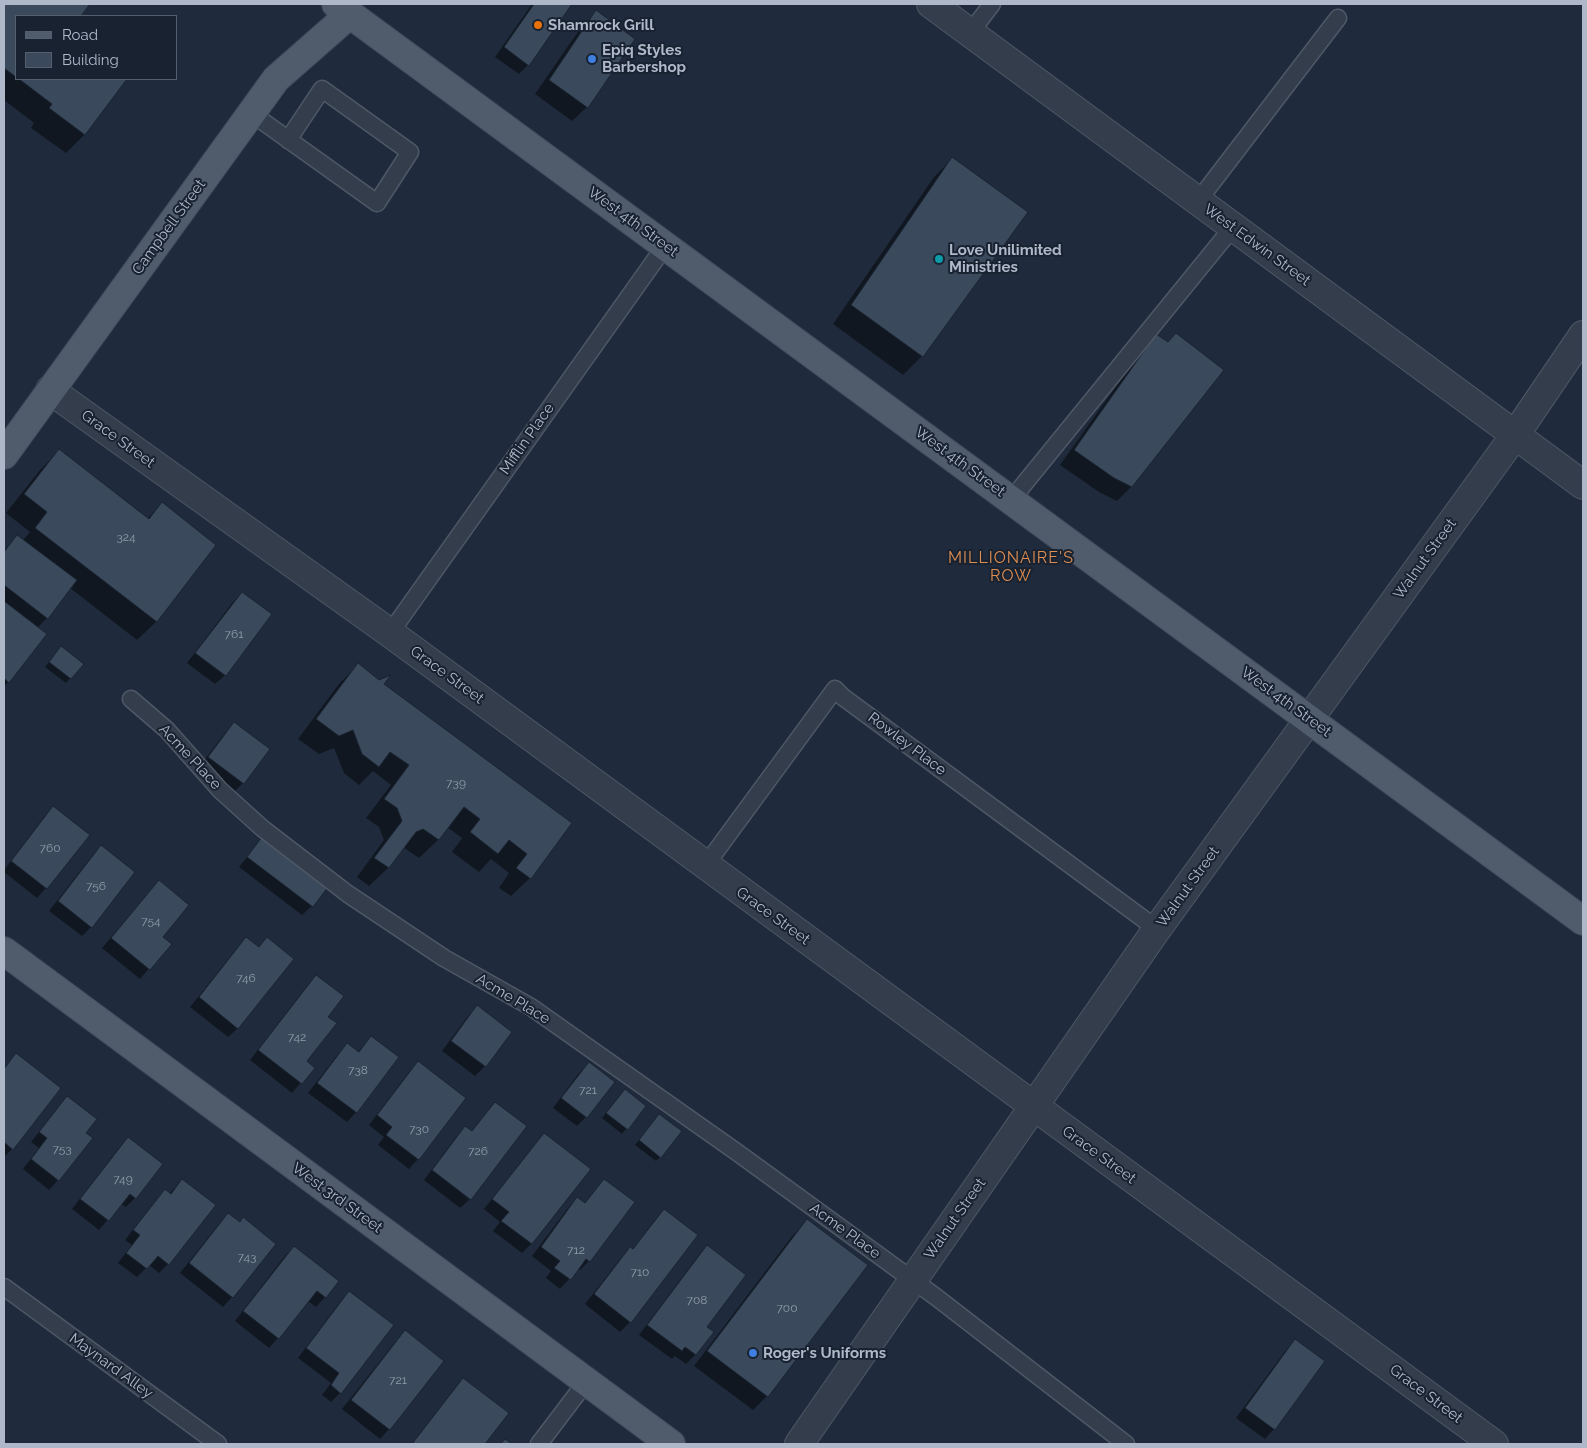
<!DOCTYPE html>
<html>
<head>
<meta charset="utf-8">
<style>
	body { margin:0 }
	#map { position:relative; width:1587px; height:1448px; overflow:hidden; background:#1f2b3c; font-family:Raleway,sans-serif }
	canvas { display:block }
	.frame { position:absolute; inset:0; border:5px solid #aeb8c8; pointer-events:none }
	.legend { position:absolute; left:15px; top:15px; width:162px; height:65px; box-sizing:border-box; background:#182230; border:1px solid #545e6d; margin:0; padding:6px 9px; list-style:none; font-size:15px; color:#aeb8c8 }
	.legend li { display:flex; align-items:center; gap:10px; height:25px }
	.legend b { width:25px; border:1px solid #545e6d }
</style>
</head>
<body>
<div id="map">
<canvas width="1587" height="1448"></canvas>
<div class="frame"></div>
<ul class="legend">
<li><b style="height:6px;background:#505c6c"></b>Road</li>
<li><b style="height:14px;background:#3a495b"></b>Building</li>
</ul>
</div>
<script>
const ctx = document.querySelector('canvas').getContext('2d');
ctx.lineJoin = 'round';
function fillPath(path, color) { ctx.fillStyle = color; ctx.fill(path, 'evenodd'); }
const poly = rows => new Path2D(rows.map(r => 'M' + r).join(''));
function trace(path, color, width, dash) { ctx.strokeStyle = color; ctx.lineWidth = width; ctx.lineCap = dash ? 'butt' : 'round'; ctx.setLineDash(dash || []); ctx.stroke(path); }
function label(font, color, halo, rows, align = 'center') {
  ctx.font = font + ' Raleway,sans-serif'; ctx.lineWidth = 4; ctx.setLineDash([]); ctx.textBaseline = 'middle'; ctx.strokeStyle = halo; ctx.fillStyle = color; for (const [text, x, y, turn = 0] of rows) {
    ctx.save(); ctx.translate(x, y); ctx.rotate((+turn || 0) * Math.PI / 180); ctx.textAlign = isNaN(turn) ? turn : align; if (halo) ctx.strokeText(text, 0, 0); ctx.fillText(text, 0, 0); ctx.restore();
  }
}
fillPath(poly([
	[4,4,89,4,79,16,16,16,16,79,126,79,84,135,66,153,31,128,34,123,4,100],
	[532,4,570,4,528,65,519,74,495,57],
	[597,12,633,39,587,107,572,121,535,94,582,26],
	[952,159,1026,212,922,356,903,375,833,324,934,177],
	[1156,336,1131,487,1117,501,1099,492,1060,465,1142,350],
	[59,451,147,519,162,504,215,545,156,622,137,640,70,588,47,618,37,628,8,682,4,687,4,551,17,536,23,540,30,532,6,513,40,470],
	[242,593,225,675,215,684,187,663,232,603],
	[57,652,70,678,66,683,45,667],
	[358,665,570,823,530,878,511,896,499,888,509,873,491,859,479,872,452,852,462,838,447,827,438,840,419,858,403,847,388,868,369,886,357,877,384,840,379,827,366,818,391,785,373,771,359,785,344,773,334,748,319,754,298,739,339,684],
	[234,724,243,783,234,792,200,766,225,733],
	[53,808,46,888,37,898,4,872,4,870,44,817],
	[265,835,312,906,302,915,239,867],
	[101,847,91,927,82,936,49,911,92,856],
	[159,881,162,937,170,944,140,979,102,948],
	[267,938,238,1028,228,1037,190,1007,237,948,246,939,258,948],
	[316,977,306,1062,313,1068,292,1093,250,1060,307,986],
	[477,1007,510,1032,485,1066,475,1076,442,1051,468,1016],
	[371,1038,356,1112,347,1122,308,1093,338,1054,347,1044,358,1052],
	[16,1055,12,1149,4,1157,4,1068],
	[418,1063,418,1159,409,1169,378,1145,384,1137,369,1125,409,1072],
	[589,1064,586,1117,577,1126,553,1108,579,1073],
	[620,1095,645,1106,622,1134,602,1118],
	[67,1097,84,1133,58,1180,49,1190,23,1169,39,1148,31,1142],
	[496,1103,525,1126,470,1199,460,1208,424,1180,456,1137,466,1128,471,1132],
	[655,1120,660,1157,656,1161,635,1145],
	[544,1134,589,1169,531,1244,522,1253,493,1231,500,1222,484,1209,535,1144],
	[128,1138,135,1198,126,1207,121,1204,99,1230,72,1209,119,1148],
	[182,1180,168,1264,159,1273,149,1265,137,1277,118,1263,132,1245,125,1240,156,1200,165,1191,169,1194],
	[604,1181,589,1261,580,1270,578,1269,560,1289,546,1278,551,1271,532,1256,568,1208,577,1199,584,1204],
	[664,1211,696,1235,630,1322,620,1332,585,1304,621,1258,630,1249,632,1250,655,1220],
	[228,1214,239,1223,232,1297,223,1307,180,1273,219,1224],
	[807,1221,866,1265,767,1396,753,1410,694,1366,793,1235],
	[294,1247,338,1282,316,1307,308,1301,278,1338,269,1348,235,1321,284,1257],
	[707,1247,706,1327,712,1332,695,1355,686,1364,675,1356,672,1359,639,1335,698,1256],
	[349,1293,340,1393,331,1402,322,1395,331,1383,298,1358,340,1302],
	[405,1332,443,1361,389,1429,380,1439,342,1409,396,1341],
	[1295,1341,1323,1361,1274,1429,1265,1439,1236,1418,1286,1350],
	[463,1379,508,1413,484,1444,412,1444,454,1389]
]), '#0007');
const building = poly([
	[4,4,90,4,81,16,16,16,16,77,4,68,4,4],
	[534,4,572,4,529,66,504,47,534,4],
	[596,10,635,39,588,108,549,80,596,10],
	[19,79,127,79,85,135,49,108,52,104,19,79],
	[952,157,1028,212,923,357,851,305,952,157],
	[1176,333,1224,370,1132,487,1114,478,1074,450,1156,334,1168,342,1176,333],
	[59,449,149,519,162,502,216,545,157,622,35,528,47,512,24,494,59,449],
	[17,535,77,580,48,619,4,585,4,567,5,565,4,564,4,552,17,535],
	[242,592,272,614,226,676,195,653,242,592],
	[4,601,47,634,9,683,4,678,4,601],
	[61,646,84,664,71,679,49,662,61,646],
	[358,663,379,680,391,675,384,684,572,823,531,879,516,868,527,854,509,840,498,854,470,832,480,819,464,807,439,840,423,829,416,832,389,868,374,858,402,821,397,808,384,799,409,765,390,752,379,767,362,754,353,730,339,736,316,719,358,663],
	[234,722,270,749,244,784,208,757,234,722],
	[53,806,90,835,47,889,11,861,53,806],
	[265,833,331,883,313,907,247,857,265,833],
	[101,845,135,872,92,928,58,901,101,845],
	[159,880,189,905,163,937,172,944,150,970,111,938,159,880],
	[246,937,259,947,267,937,294,959,238,1029,199,997,246,937],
	[316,975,344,996,328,1017,337,1023,307,1061,315,1068,302,1084,258,1050,316,975],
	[477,1005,512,1032,486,1067,451,1041,477,1005],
	[371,1036,399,1057,357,1113,317,1083,347,1043,359,1052,371,1036],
	[16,1053,61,1088,13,1150,4,1142,4,1069,16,1053],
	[418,1061,466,1098,419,1160,386,1135,392,1127,377,1115,418,1061],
	[589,1062,615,1082,587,1118,561,1098,589,1062],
	[625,1089,646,1106,628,1130,606,1113,625,1089],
	[67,1096,97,1119,86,1133,93,1138,59,1181,31,1159,47,1138,39,1132,67,1096],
	[495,1102,527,1126,471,1200,432,1170,465,1126,472,1131,495,1102],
	[659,1114,682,1131,661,1158,639,1140,659,1114],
	[544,1133,591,1169,532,1244,501,1221,509,1212,492,1199,544,1133],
	[128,1137,163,1164,136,1199,130,1194,109,1221,80,1199,128,1137],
	[182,1179,216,1205,169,1265,158,1256,147,1269,126,1253,140,1235,133,1230,165,1189,171,1194,182,1179],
	[604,1179,635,1202,590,1262,586,1259,571,1280,554,1268,560,1261,541,1247,577,1197,585,1203,604,1179],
	[664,1209,698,1235,631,1323,594,1294,630,1247,633,1249,664,1209],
	[228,1213,240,1222,243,1217,276,1244,233,1298,189,1263,228,1213],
	[807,1219,868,1265,768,1397,707,1351,807,1219],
	[707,1245,746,1275,707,1327,714,1332,696,1355,685,1347,682,1351,647,1325,707,1245],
	[294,1246,339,1281,326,1298,317,1291,279,1339,243,1311,294,1246],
	[349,1291,394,1325,341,1394,331,1385,339,1373,306,1348,349,1291],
	[405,1330,444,1361,390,1430,351,1400,405,1330],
	[1295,1339,1325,1361,1275,1430,1245,1408,1295,1339],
	[463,1378,509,1413,485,1444,412,1444,463,1378],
	[505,1439,512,1444,501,1444,505,1439]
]);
fillPath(building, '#3a495b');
trace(building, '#1a2432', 1);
const lane = poly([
	[970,33,992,4],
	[251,113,377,203,410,152,322,89,288,140],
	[1198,201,1338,18],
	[1011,500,1233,227],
	[390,633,665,246],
	[131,699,167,730,220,790,262,828,348,894,444,958,531,1007,738,1153,936,1297,1126,1444],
	[705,866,835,689,843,697,1157,929],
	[4,1287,218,1444],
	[539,1444,586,1382]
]);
const street = poly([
	[931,4,1583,485],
	[50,390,390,633,1494,1444],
	[799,1444,1157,929,1515,435,1583,335]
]);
const primary = poly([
	[336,4,1583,921],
	[4,455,276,79,350,14],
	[4,951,671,1444]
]);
trace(lane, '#4e5866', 19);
trace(street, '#4e5866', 30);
trace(primary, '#3c4655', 30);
trace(lane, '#333d4c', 16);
trace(street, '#333d4c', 28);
trace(primary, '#505c6c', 28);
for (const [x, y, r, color] of [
	[538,25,5,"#e8710a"],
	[592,59,5,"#3f7fe0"],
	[939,259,5,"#0f9aa8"],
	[753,1353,5,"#3f7fe0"]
]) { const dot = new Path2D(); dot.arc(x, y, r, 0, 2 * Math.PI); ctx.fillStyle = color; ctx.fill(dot); trace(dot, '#182230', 2); }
label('12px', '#919cad', null, [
	["324",126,537],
	["761",234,634],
	["739",456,783],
	["760",50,848],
	["756",96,886],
	["754",151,921],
	["746",246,978],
	["742",297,1037],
	["738",358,1070],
	["721",588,1090],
	["730",419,1129],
	["753",62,1149],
	["726",478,1151],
	["749",123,1179],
	["712",576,1250],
	["743",247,1257],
	["710",640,1272],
	["708",697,1300],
	["700",787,1308],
	["721",398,1380]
]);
label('bold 15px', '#aeb8c8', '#182230', [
	["Shamrock Grill",548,25],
	["Epiq Styles",602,50],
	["Barbershop",602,67],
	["Love Unilimited",949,250],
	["Ministries",949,267],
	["Roger's Uniforms",763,1353]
], 'left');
label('15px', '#aeb8c8', '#182230', [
	["West 4th Street",633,222,36],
	["Campbell Street",169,227,-54],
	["West Edwin Street",1257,245,36],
	["Grace Street",118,439,36],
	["Mifflin Place",527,439,-55],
	["West 4th Street",960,462,36],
	["Walnut Street",1425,559,-54],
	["Grace Street",447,675,36],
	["West 4th Street",1286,702,36],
	["Rowley Place",907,744,37],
	["Acme Place",190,757,47],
	["Walnut Street",1188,887,-54],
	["Grace Street",773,916,36],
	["Acme Place",513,999,31],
	["Grace Street",1099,1155,36],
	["West 3rd Street",337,1198,36],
	["Walnut Street",955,1219,-55],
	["Acme Place",845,1231,36],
	["Maynard Alley",111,1366,36],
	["Grace Street",1426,1394,37]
]);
ctx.letterSpacing = '1px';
label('16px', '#df8e52', '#182230', [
	["MILLIONAIRE'S",1011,558],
	["ROW",1011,576]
]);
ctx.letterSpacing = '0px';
</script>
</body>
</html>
